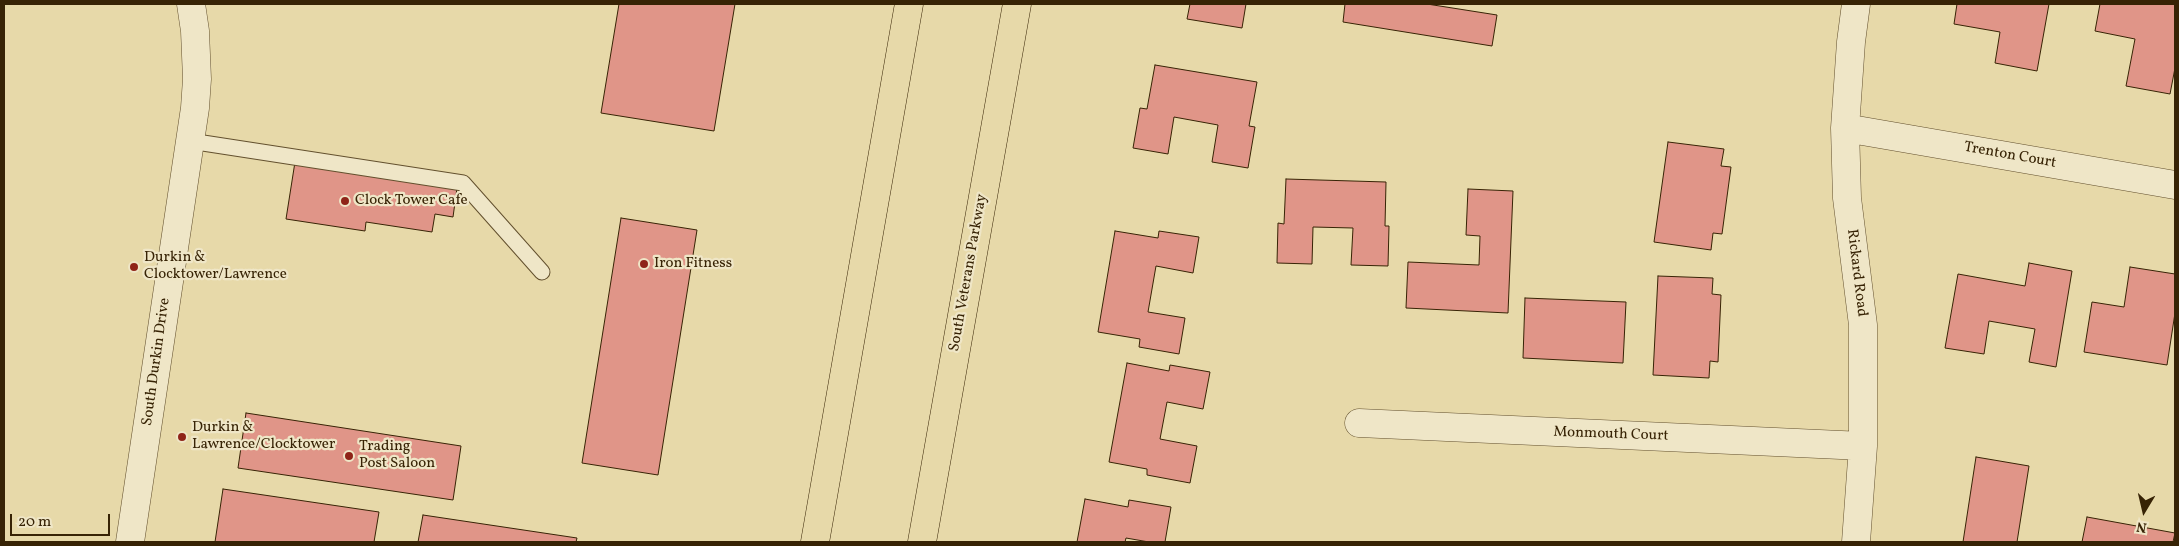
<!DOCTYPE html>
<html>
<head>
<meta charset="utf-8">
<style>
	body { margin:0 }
	#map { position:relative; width:2179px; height:546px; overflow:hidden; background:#e7d9a9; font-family:Vollkorn,serif }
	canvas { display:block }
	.frame { position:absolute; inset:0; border:5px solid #372305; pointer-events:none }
	.north { position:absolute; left:2119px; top:486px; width:50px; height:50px; -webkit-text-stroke:4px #efe6c7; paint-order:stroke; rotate:189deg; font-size:14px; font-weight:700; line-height:20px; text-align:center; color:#372305 }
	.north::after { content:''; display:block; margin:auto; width:18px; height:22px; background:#372305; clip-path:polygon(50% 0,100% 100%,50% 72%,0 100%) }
	.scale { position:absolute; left:10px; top:514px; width:100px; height:22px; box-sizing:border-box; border:2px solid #372305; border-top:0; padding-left:6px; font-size:15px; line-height:18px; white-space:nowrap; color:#372305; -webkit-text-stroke:4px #efe6c7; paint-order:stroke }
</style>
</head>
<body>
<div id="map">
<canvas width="2179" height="546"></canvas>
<div class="frame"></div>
<div class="north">N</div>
<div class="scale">20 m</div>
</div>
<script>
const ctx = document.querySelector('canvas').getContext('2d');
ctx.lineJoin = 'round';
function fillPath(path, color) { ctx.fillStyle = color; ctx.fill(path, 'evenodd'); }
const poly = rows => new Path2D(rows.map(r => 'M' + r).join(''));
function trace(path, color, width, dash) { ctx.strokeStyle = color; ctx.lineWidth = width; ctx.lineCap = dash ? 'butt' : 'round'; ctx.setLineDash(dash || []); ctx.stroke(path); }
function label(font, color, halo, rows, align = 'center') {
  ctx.font = font + ' Vollkorn,serif'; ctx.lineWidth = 4.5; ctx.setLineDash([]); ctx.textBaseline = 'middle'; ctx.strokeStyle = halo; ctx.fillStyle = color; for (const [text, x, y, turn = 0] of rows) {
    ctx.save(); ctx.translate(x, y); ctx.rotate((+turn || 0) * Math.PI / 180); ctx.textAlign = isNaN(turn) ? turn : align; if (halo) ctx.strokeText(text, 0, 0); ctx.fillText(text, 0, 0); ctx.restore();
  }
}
const building = poly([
	[619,4,735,4,714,131,601,113,619,4],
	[1190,4,1246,4,1242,28,1187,19,1190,4],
	[1345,4,1427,4,1497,15,1492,46,1343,22,1345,4],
	[1957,4,2049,4,2037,71,1995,63,2000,32,1954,24,1957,4],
	[2100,4,2175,4,2175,68,2170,94,2126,86,2135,39,2095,31,2100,4],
	[1155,65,1257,82,1249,126,1255,127,1248,168,1212,162,1218,125,1174,117,1168,154,1133,148,1140,108,1147,109,1155,65],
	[1668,142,1724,149,1721,166,1731,167,1722,234,1713,233,1711,250,1654,242,1668,142],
	[295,162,457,188,453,217,435,214,432,232,366,222,365,231,286,219,295,162],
	[1286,179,1386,182,1385,226,1389,226,1388,266,1351,265,1353,228,1313,227,1312,264,1277,263,1278,223,1284,224,1286,179],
	[1468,189,1513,191,1508,313,1406,308,1408,262,1479,265,1480,236,1466,235,1468,189],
	[621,218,697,230,658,475,582,463,621,218],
	[1115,231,1158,238,1159,231,1199,237,1193,273,1156,266,1148,312,1185,318,1179,354,1139,347,1140,339,1098,332,1115,231],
	[2029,263,2072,271,2056,367,2029,362,2035,329,1989,321,1984,354,1945,348,1958,274,2025,286,2029,263],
	[2130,267,2175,274,2175,313,2167,365,2084,352,2092,302,2124,307,2130,267],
	[1658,276,1713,278,1712,294,1721,295,1718,362,1710,361,1709,378,1653,375,1658,276],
	[1525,298,1626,302,1623,363,1523,358,1525,298],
	[1127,363,1169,371,1170,365,1210,372,1203,409,1167,402,1160,439,1197,446,1190,483,1147,475,1147,469,1109,462,1127,363],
	[246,413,461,446,453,500,238,468,246,413],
	[1976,457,2029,466,2017,542,1963,542,1976,457],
	[223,489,379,512,374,542,215,542,223,489],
	[1085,499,1128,507,1129,500,1171,507,1165,542,1149,542,1126,538,1125,542,1077,542,1085,499],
	[423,515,577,538,576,542,418,542,423,515],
	[2087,517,2175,533,2173,542,2082,542,2087,517]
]);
fillPath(building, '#e09588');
trace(building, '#372305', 1);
const lane = poly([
	[190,141,463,183,542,272]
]);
const street = poly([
	[1845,128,2175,185],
	[1359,423,1863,446],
	[130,542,195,108,197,79,195,31,191,4],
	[1856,542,1863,446,1863,325,1847,198,1845,128,1851,42,1856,4]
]);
const highway = poly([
	[815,542,909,4],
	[922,542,1017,4]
]);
trace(lane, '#63502e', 17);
trace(street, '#63502e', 29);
trace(highway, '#372305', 29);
trace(lane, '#efe6c7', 15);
trace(street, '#efe6c7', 28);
trace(highway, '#e7d9a9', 28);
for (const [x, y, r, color] of [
	[345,201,5,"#8f2418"],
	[644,264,5,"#8f2418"],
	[134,267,5,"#8f2418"],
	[182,437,5,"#8f2418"],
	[349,456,5,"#8f2418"]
]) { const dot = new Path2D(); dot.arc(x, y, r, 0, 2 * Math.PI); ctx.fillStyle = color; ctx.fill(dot); trace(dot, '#efe6c7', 2); }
label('15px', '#372305', '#efe6c7', [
	["Trenton Court",2010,156,10],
	["South Veterans Parkway",969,273,-80],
	["Rickard Road",1856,273,83],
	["South Durkin Drive",157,362,-82],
	["Monmouth Court",1611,435,2]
]);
label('15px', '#372305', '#efe6c7', [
	["Clock Tower Cafe",355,201],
	["Durkin &",144,258],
	["Clocktower/Lawrence",144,275],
	["Iron Fitness",654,264],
	["Durkin &",192,428],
	["Lawrence/Clocktower",192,445],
	["Trading",359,447],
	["Post Saloon",359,464]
], 'left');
</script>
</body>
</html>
